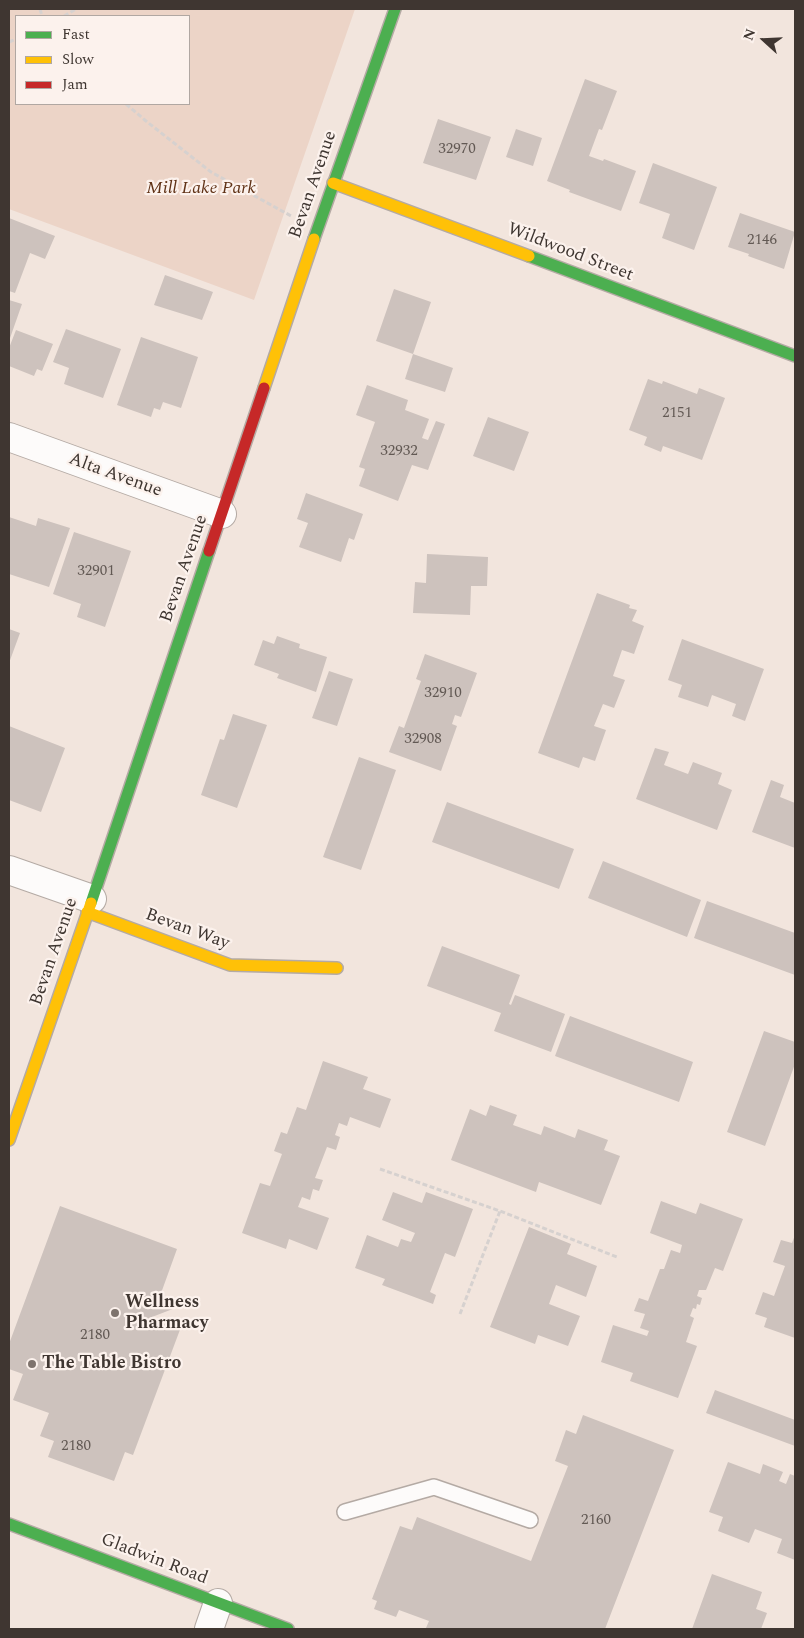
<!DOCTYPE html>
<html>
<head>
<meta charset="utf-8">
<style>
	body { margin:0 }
	#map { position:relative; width:804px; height:1638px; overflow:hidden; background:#f2e5dd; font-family:Spectral,serif }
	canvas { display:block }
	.frame { position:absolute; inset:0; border:10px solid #3f3631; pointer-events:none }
	.legend { position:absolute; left:15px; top:15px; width:175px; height:90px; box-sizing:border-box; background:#fcf2ed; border:1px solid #b0a7a2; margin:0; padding:6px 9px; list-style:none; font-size:15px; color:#3f3631 }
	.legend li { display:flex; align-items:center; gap:10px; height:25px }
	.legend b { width:25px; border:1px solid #b0a7a2 }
	.north { position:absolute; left:739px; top:15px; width:50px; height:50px; -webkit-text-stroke:4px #fcf2ed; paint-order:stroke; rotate:290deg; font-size:14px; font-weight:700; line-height:20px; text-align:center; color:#3f3631 }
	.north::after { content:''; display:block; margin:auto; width:18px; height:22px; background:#3f3631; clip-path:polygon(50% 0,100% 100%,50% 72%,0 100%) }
</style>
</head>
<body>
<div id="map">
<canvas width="804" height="1638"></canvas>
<div class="frame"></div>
<ul class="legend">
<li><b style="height:6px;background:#4caf50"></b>Fast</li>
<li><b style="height:6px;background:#ffc107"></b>Slow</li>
<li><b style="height:6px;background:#c62828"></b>Jam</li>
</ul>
<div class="north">N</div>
</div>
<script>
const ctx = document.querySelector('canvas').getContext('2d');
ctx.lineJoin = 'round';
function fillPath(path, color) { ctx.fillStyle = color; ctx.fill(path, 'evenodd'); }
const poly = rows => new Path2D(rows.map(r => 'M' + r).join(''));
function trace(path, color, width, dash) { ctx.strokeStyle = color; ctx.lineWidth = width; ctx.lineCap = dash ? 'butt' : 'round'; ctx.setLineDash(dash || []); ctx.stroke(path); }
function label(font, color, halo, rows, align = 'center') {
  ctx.font = font + ' Spectral,serif'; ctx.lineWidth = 4.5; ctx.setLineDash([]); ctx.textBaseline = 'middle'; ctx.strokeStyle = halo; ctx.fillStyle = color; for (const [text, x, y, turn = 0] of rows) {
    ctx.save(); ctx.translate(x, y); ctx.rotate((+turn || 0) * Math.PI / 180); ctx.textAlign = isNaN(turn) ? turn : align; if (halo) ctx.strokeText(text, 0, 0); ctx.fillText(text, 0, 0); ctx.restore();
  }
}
fillPath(poly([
	[9,9,355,9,254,300,9,209],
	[189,16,189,104,16,104,16,16]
]), '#ecd4c7');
fillPath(poly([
	[585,79,617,91,602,130,599,129,589,156,603,161,604,159,636,171,621,211,569,192,570,190,547,181],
	[438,119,491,137,476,180,423,163],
	[516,129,542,138,533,166,506,157],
	[653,163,717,187,694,250,662,238,670,214,639,203],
	[740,213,795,232,784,269,748,256,749,254,728,247],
	[9,218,55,236,45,259,30,253,15,293,9,291],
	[165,275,213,292,202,320,154,305],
	[394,289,431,302,413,354,453,368,445,392,405,379,413,354,376,341],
	[9,300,22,304,9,341],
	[66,329,121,349,103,398,64,384,69,368,53,362],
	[16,330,53,344,42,371,37,369,34,376,9,366,9,348],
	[141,337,198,357,181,408,163,402,160,410,154,408,151,417,117,405],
	[648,379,662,384,663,381,697,394,699,388,725,398,702,460,663,446,661,452,644,445,647,437,629,430],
	[367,385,408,400,405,410,429,419,422,438,428,440,436,421,445,424,428,470,412,465,398,501,359,486,365,469,359,467,375,422,356,415],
	[488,417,529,432,514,471,473,456],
	[306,493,363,514,354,540,349,538,341,562,299,547,308,523,297,519],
	[9,517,36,526,38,518,70,528,49,587,9,574],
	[74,532,131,551,105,627,77,617,81,604,53,594],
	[427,554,488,557,487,586,471,586,470,615,413,613,415,582,426,583],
	[597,593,630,605,629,608,637,610,632,621,644,626,634,654,622,650,613,676,625,680,614,708,603,704,594,726,606,730,595,761,583,757,579,768,538,753],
	[9,629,20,633,9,663],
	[277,636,300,644,299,648,327,657,316,692,277,678,279,674,254,665,263,640,274,644],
	[682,639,764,669,745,721,732,716,736,704,712,695,708,707,678,697,682,685,668,680],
	[425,654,477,673,461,717,455,715,452,724,457,726,441,771,389,752,399,726,404,728,421,681,416,679],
	[329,671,353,679,337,726,312,718],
	[233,714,267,725,237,808,201,795,220,739,224,740],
	[9,726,65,748,41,812,9,800],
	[655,748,669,752,664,765,688,774,693,762,722,773,718,784,732,790,717,830,636,799],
	[359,757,396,770,361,870,323,857],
	[771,780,784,785,780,797,795,803,795,848,752,832],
	[447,802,574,849,559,889,432,842],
	[603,861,701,900,687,937,588,898],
	[707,901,795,933,795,975,694,938],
	[442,946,520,975,509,1004,511,1005,515,995,565,1014,551,1052,494,1031,501,1013,427,986],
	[570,1016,693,1062,679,1102,555,1056],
	[764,1031,795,1042,795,1064,765,1146,727,1132],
	[323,1061,368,1077,363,1089,391,1099,380,1128,350,1117,347,1126,339,1123,335,1135,340,1137,336,1150,327,1147,315,1178,323,1180,319,1191,313,1189,310,1200,302,1197,298,1207,329,1218,317,1250,289,1239,286,1249,242,1233,260,1183,270,1186,282,1154,274,1151,281,1132,287,1134,297,1107,306,1110],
	[490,1105,517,1115,513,1125,541,1135,544,1126,575,1138,578,1129,608,1140,604,1150,620,1156,601,1205,539,1182,536,1192,451,1160,470,1109,486,1116],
	[393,1192,422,1203,426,1192,473,1209,455,1257,445,1253,430,1292,436,1295,433,1304,382,1285,385,1279,355,1268,367,1235,398,1247,401,1239,411,1242,415,1233,382,1220],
	[661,1201,696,1214,700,1203,743,1219,723,1271,715,1268,706,1290,699,1290,697,1296,702,1298,700,1305,697,1304,696,1309,693,1308,690,1316,694,1318,686,1342,697,1346,678,1398,630,1381,633,1373,601,1362,613,1325,647,1336,649,1331,640,1328,645,1314,634,1311,639,1298,648,1301,660,1269,664,1269,671,1250,680,1253,682,1245,650,1233],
	[60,1206,177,1249,160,1296,183,1305,152,1317,181,1327,133,1455,125,1452,114,1481,48,1457,54,1441,40,1436,49,1413,13,1400,23,1374,9,1369,9,1344],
	[529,1227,571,1244,567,1254,597,1266,586,1297,556,1285,549,1304,580,1316,568,1346,538,1335,535,1344,490,1327],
	[795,1235,795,1338,764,1327,767,1318,755,1314,763,1292,774,1296,785,1266,773,1262,781,1240,792,1243],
	[715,1390,795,1420,795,1446,706,1413],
	[583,1415,674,1450,605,1629,429,1629,426,1628,429,1621,399,1610,396,1617,374,1609,377,1601,372,1599,400,1526,412,1530,417,1517,531,1561,568,1466,555,1461,566,1430,576,1434],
	[728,1462,760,1474,763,1464,783,1472,779,1481,786,1484,790,1474,795,1476,795,1560,777,1553,782,1539,755,1529,749,1543,718,1531,723,1517,709,1512],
	[712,1574,762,1592,756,1609,767,1613,761,1629,692,1629]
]), '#cdc2bd');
const lane = poly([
	[345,1512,434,1487,530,1520]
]);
const street = poly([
	[9,437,222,514],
	[9,870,92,899],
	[209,1629,218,1603]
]);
const fast = poly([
	[314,239,395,9],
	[529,256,795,356],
	[91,903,209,551],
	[9,1524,288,1629]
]);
const slow = poly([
	[333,183,529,256],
	[264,388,314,239],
	[87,912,230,965,337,968],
	[9,1140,91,903]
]);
const jam = poly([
	[209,551,264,388]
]);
trace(lane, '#b4aaa4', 18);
trace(street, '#b4aaa4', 30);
trace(fast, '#b4aaa4', 14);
trace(slow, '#b4aaa4', 14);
trace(jam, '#b4aaa4', 14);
trace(poly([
	[40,9,42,16],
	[64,16,76,9],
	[9,42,16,39],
	[126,104,146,121,211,172,293,217],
	[380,1169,500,1211,617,1257],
	[460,1314,500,1211]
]), '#d6d1cf', 3, [5, 2.5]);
trace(lane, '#fdfbfa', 15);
trace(street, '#fdfbfa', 28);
trace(fast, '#4caf50', 11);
trace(slow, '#ffc107', 11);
trace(jam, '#c62828', 11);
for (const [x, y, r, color] of [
	[115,1313,5,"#7e736d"],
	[32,1364,5,"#7e736d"]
]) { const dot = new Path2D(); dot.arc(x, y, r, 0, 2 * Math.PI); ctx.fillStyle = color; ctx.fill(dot); trace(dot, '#fcf2ed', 2); }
label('15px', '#625954', null, [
	["32970",457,150],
	["2146",762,241],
	["2151",677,414],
	["32932",399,452],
	["32901",96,572],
	["32910",443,694],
	["32908",423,740],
	["2180",95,1336],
	["2180",76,1447],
	["2160",596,1521]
]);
label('18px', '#3f3631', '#fcf2ed', [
	["Bevan Avenue",314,185,-71],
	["Wildwood Street",570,253,21],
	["Alta Avenue",115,476,20],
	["Bevan Avenue",185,569,-71],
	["Bevan Way",187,930,20],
	["Bevan Avenue",55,952,-71],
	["Gladwin Road",154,1560,21]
]);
label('italic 18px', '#613317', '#fcf2ed', [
	["Mill Lake Park",201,189]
]);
label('bold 18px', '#3f3631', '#fcf2ed', [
	["Wellness",125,1303],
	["Pharmacy",125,1324],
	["The Table Bistro",42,1364]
], 'left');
</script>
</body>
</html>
